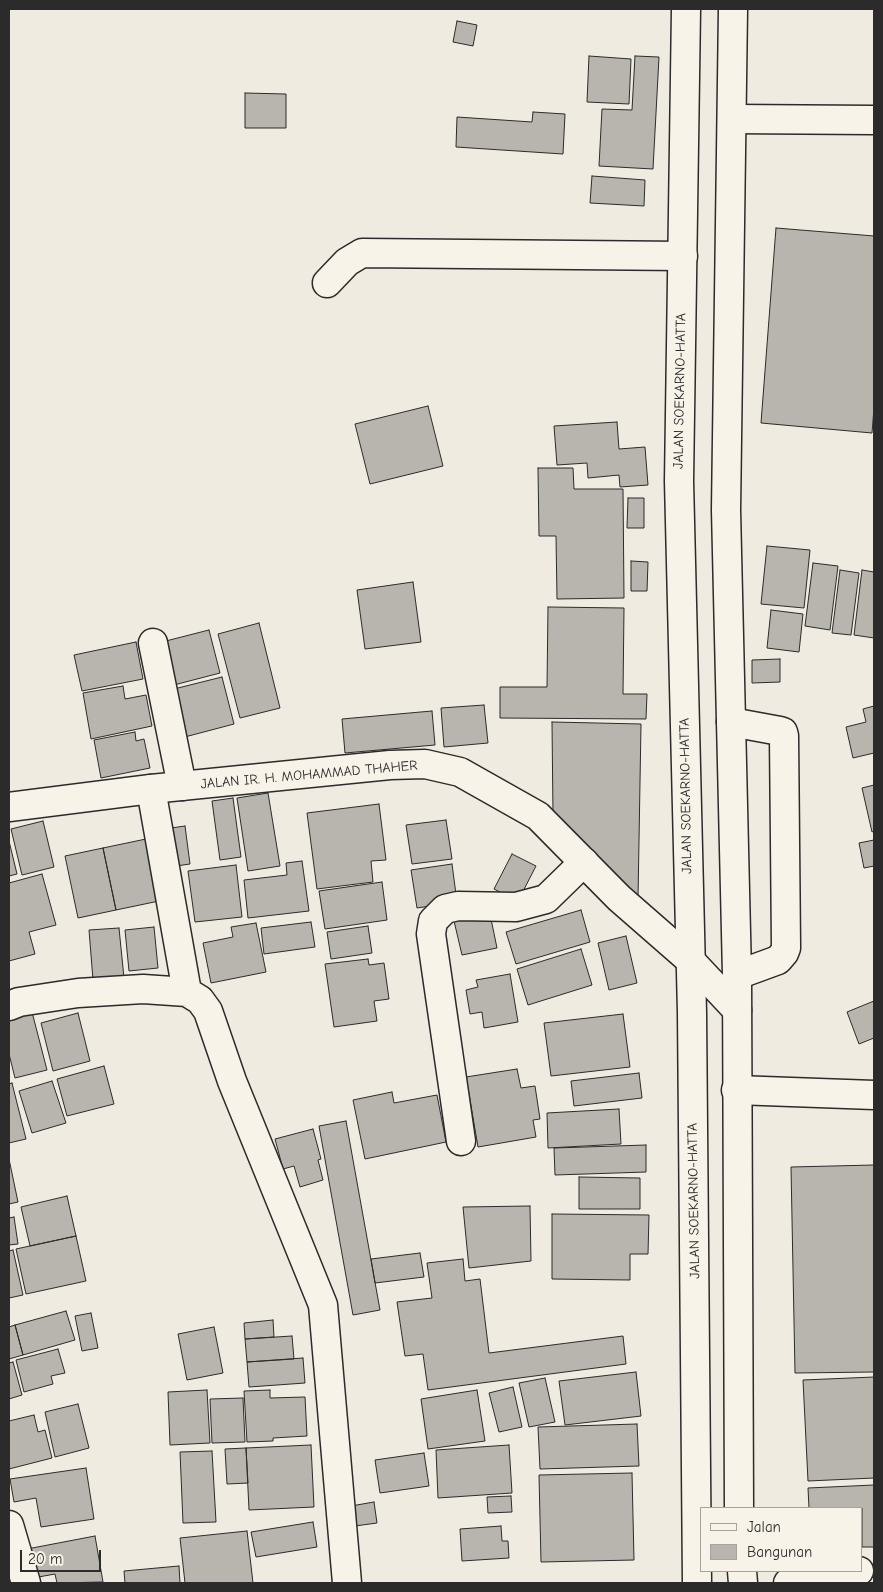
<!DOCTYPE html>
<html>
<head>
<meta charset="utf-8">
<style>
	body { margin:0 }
	#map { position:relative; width:883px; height:1592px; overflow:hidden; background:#efebe0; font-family:"Comic Neue",sans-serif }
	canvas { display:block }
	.frame { position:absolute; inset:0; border:10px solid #2b2b2b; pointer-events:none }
	.legend { position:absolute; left:700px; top:1507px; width:162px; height:65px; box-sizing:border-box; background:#f7f3e8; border:1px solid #a5a39c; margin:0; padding:6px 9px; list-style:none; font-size:15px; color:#2b2b2b }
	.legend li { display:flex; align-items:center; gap:10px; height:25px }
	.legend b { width:25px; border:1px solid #a5a39c }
	.scale { position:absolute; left:20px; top:1550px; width:81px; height:22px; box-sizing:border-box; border:2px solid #2b2b2b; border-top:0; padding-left:6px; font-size:15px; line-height:18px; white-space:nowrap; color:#2b2b2b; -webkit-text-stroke:4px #f7f3e8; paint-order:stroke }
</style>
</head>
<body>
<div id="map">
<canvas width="883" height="1592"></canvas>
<div class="frame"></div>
<ul class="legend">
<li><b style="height:6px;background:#f7f3e8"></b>Jalan</li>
<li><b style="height:14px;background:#b8b5ae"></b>Bangunan</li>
</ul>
<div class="scale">20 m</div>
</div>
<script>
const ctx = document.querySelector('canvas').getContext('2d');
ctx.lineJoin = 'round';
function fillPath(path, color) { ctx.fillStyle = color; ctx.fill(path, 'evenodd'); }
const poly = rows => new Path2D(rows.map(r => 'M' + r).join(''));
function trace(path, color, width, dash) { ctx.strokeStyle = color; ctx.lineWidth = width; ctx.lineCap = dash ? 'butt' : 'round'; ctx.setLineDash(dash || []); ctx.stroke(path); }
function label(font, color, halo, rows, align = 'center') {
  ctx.font = font + ' "Comic Neue",sans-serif'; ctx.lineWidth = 4.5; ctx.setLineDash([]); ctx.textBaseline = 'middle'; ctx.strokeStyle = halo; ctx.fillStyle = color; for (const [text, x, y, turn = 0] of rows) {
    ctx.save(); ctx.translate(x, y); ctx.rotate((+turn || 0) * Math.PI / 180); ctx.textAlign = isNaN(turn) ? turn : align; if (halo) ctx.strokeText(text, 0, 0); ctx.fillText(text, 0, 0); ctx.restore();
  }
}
const building = poly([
	[457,21,477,25,473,46,453,42,457,21],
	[589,56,631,59,629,104,587,102,589,56],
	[635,56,659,57,653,169,599,166,602,109,632,110,635,56],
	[245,93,286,94,286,128,245,128,245,93],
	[533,112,565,114,563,154,456,147,457,117,532,122,533,112],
	[592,176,645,180,644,206,590,203,592,176],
	[776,228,874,236,874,408,872,433,761,423,776,228],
	[428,406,443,466,370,484,355,424,428,406],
	[617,422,619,449,645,447,648,485,620,487,619,475,588,478,587,463,557,465,554,426,617,422],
	[538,468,573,468,574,489,623,489,624,598,557,599,556,536,539,536,538,468],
	[628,498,644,498,644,528,627,528,628,498],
	[767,546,810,550,804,608,761,604,767,546],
	[631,561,648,562,647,591,631,591,631,561],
	[813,563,838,566,830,630,805,626,813,563],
	[840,570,859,573,851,635,832,633,840,570],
	[862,570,874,572,874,638,854,635,862,570],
	[413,582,421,642,365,649,357,590,413,582],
	[548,607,624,608,623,694,647,694,646,719,500,718,500,687,547,687,548,607],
	[771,610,803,614,799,652,767,648,771,610],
	[259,623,280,708,240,718,218,634,259,623],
	[209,630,220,673,170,686,158,643,209,630],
	[136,642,143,679,82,691,74,655,136,642],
	[780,659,780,682,752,683,752,660,780,659],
	[222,677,234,724,181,738,170,690,222,677],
	[123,686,125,699,146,695,152,726,91,739,83,693,123,686],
	[484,705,488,743,444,747,441,708,484,705],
	[874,706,874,753,853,758,846,727,866,722,863,709,874,706],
	[432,711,435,745,345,753,342,719,432,711],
	[552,722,641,724,638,899,553,816,552,722],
	[135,732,136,741,144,739,150,768,101,778,94,740,135,732],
	[874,785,874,831,872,832,862,788,874,785],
	[268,793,280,866,248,871,237,798,268,793],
	[233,798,241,857,220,860,212,801,233,798],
	[379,804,386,860,371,861,373,882,317,889,307,813,379,804],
	[446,820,452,859,412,864,406,825,446,820],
	[43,821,54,867,22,875,11,829,43,821],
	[185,826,190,864,176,866,171,828,185,826],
	[146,839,159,901,116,910,103,848,146,839],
	[874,840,874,866,864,868,859,843,874,840],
	[9,841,17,874,9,876,9,841],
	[103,848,116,910,78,918,65,856,103,848],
	[512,854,536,866,518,901,494,889,512,854],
	[302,861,309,911,248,918,244,880,287,875,286,863,302,861],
	[452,864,457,902,417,908,411,870,452,864],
	[236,865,242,917,195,922,188,871,236,865],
	[42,874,56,925,29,932,35,954,9,961,9,883,42,874],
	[382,882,387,920,325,929,319,891,382,882],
	[581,910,590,942,516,964,506,932,581,910],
	[490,914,497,948,462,955,454,921,490,914],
	[311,922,315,947,264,954,261,928,311,922],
	[256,923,266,972,211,983,203,943,233,937,231,927,256,923],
	[368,926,372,953,331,959,327,932,368,926],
	[154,927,158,968,129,971,125,930,154,927],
	[119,928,124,978,93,980,89,930,119,928],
	[626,936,637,983,609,990,598,943,626,936],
	[581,949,592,985,528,1005,517,969,581,949],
	[368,959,369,965,384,963,389,999,374,1001,377,1021,334,1027,325,964,368,959],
	[510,974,518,1022,484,1028,482,1012,470,1014,466,990,478,987,476,980,510,974],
	[874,1001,874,1038,859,1044,847,1012,874,1001],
	[32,1012,47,1070,15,1078,9,1054,9,1018,32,1012],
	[78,1013,90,1061,53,1071,41,1023,78,1013],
	[623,1014,630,1067,551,1076,544,1023,623,1014],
	[104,1066,114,1104,67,1116,57,1079,104,1066],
	[517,1069,521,1088,535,1086,540,1119,533,1120,536,1137,478,1147,466,1077,517,1069],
	[639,1073,642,1098,574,1106,571,1081,639,1073],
	[52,1081,66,1123,32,1133,19,1091,52,1081],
	[12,1083,26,1139,9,1143,9,1084,12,1083],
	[392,1092,394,1103,437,1095,446,1142,365,1159,353,1100,392,1092],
	[619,1109,621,1144,548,1148,547,1113,619,1109],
	[346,1121,380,1310,353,1315,319,1126,346,1121],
	[313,1129,321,1159,318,1160,323,1180,300,1187,294,1166,283,1169,275,1139,313,1129],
	[646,1145,646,1172,555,1175,554,1148,646,1145],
	[9,1159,18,1202,9,1204,9,1159],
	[874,1165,874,1372,795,1373,791,1167,874,1165],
	[579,1177,640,1178,640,1209,579,1209,579,1177],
	[67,1196,76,1236,30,1246,21,1207,67,1196],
	[530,1206,531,1261,469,1268,463,1207,530,1206],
	[552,1214,649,1215,648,1254,630,1254,630,1280,552,1279,552,1214],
	[14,1217,18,1244,9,1245,9,1218,14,1217],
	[76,1236,86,1281,26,1294,16,1249,76,1236],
	[13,1250,23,1295,9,1298,9,1251,13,1250],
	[420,1253,424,1277,375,1283,371,1259,420,1253],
	[463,1259,465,1281,480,1279,489,1353,623,1336,626,1364,428,1390,423,1354,405,1356,397,1302,432,1298,427,1263,463,1259],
	[66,1311,75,1340,23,1355,15,1325,66,1311],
	[91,1313,98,1348,82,1351,75,1316,91,1313],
	[273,1320,274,1337,245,1339,244,1323,273,1320],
	[15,1325,23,1355,9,1359,9,1327,15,1325],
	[214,1327,223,1373,187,1380,178,1334,214,1327],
	[292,1336,294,1359,247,1362,245,1339,292,1336],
	[58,1349,65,1373,51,1376,53,1384,24,1392,16,1360,58,1349],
	[303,1358,305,1383,249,1387,247,1362,303,1358],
	[13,1362,22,1395,9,1399,9,1363,13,1362],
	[636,1372,641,1416,565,1425,559,1381,636,1372],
	[874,1377,874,1478,808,1481,803,1380,874,1377],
	[545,1378,555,1422,529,1427,519,1383,545,1378],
	[513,1387,522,1427,499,1432,489,1393,513,1387],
	[207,1390,210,1443,170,1445,168,1392,207,1390],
	[270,1390,270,1398,305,1397,307,1436,273,1438,273,1441,247,1442,244,1391,270,1390],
	[477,1390,485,1441,428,1449,421,1399,477,1390],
	[243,1398,245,1442,212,1443,210,1399,243,1398],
	[78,1404,89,1448,55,1457,45,1412,78,1404],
	[34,1415,38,1432,45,1430,52,1458,9,1469,9,1421,34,1415],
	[637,1424,639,1466,540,1469,538,1427,637,1424],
	[311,1445,314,1507,249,1510,246,1448,311,1445],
	[509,1445,512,1493,438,1498,436,1450,509,1445],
	[246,1448,248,1483,227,1484,225,1449,246,1448],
	[212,1451,216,1522,183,1523,180,1452,212,1451],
	[424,1453,429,1486,380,1493,375,1460,424,1453],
	[86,1468,94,1519,41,1527,36,1498,14,1502,10,1479,86,1468],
	[632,1473,634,1560,541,1562,539,1475,632,1473],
	[874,1485,874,1547,862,1547,862,1508,809,1508,808,1488,874,1485],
	[511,1496,512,1512,488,1513,487,1497,511,1496],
	[374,1502,377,1523,355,1526,351,1506,374,1502],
	[313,1522,317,1547,256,1557,251,1532,313,1522],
	[501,1526,502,1541,508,1541,509,1558,462,1561,460,1529,501,1526],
	[247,1531,253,1583,185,1583,180,1538,247,1531],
	[95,1536,103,1582,57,1583,55,1574,33,1578,27,1549,95,1536],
	[179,1566,180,1583,125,1583,124,1571,179,1566]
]);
fillPath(building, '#b8b5ae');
trace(building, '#2b2b2b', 1);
const minor = poly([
	[732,119,874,120],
	[327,283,347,262,362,253,683,256],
	[153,643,182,786],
	[731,722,780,731,783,732,784,736,786,948,784,953,778,960,737,975],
	[151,789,187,992],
	[9,1006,19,1002,78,993,143,989,187,992,200,1000,208,1011,232,1081,323,1305,347,1583],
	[736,1090,874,1095],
	[461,1141,431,934,433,921,445,909,458,906,516,907,546,899,584,862],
	[9,1525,26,1583],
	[788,1583,859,1571]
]);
const major = poly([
	[9,807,151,789,390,765,425,764,460,772,538,816,619,898,690,960,737,1010]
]);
const highway = poly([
	[686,9,679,481,692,1013,697,1583],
	[733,9,726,510,737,975,739,1508],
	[742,1571,743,1583]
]);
trace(minor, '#2b2b2b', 31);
trace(major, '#2b2b2b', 31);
trace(highway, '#2b2b2b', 31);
trace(minor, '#f7f3e8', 28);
trace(major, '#f7f3e8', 28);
trace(highway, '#f7f3e8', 28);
label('14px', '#2b2b2b', '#f7f3e8', [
	["JALAN SOEKARNO-HATTA",680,391,-89],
	["JALAN IR. H. MOHAMMAD THAHER",309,775,-5],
	["JALAN SOEKARNO-HATTA",686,796,-91],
	["JALAN SOEKARNO-HATTA",694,1201,-91]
]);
</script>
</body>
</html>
